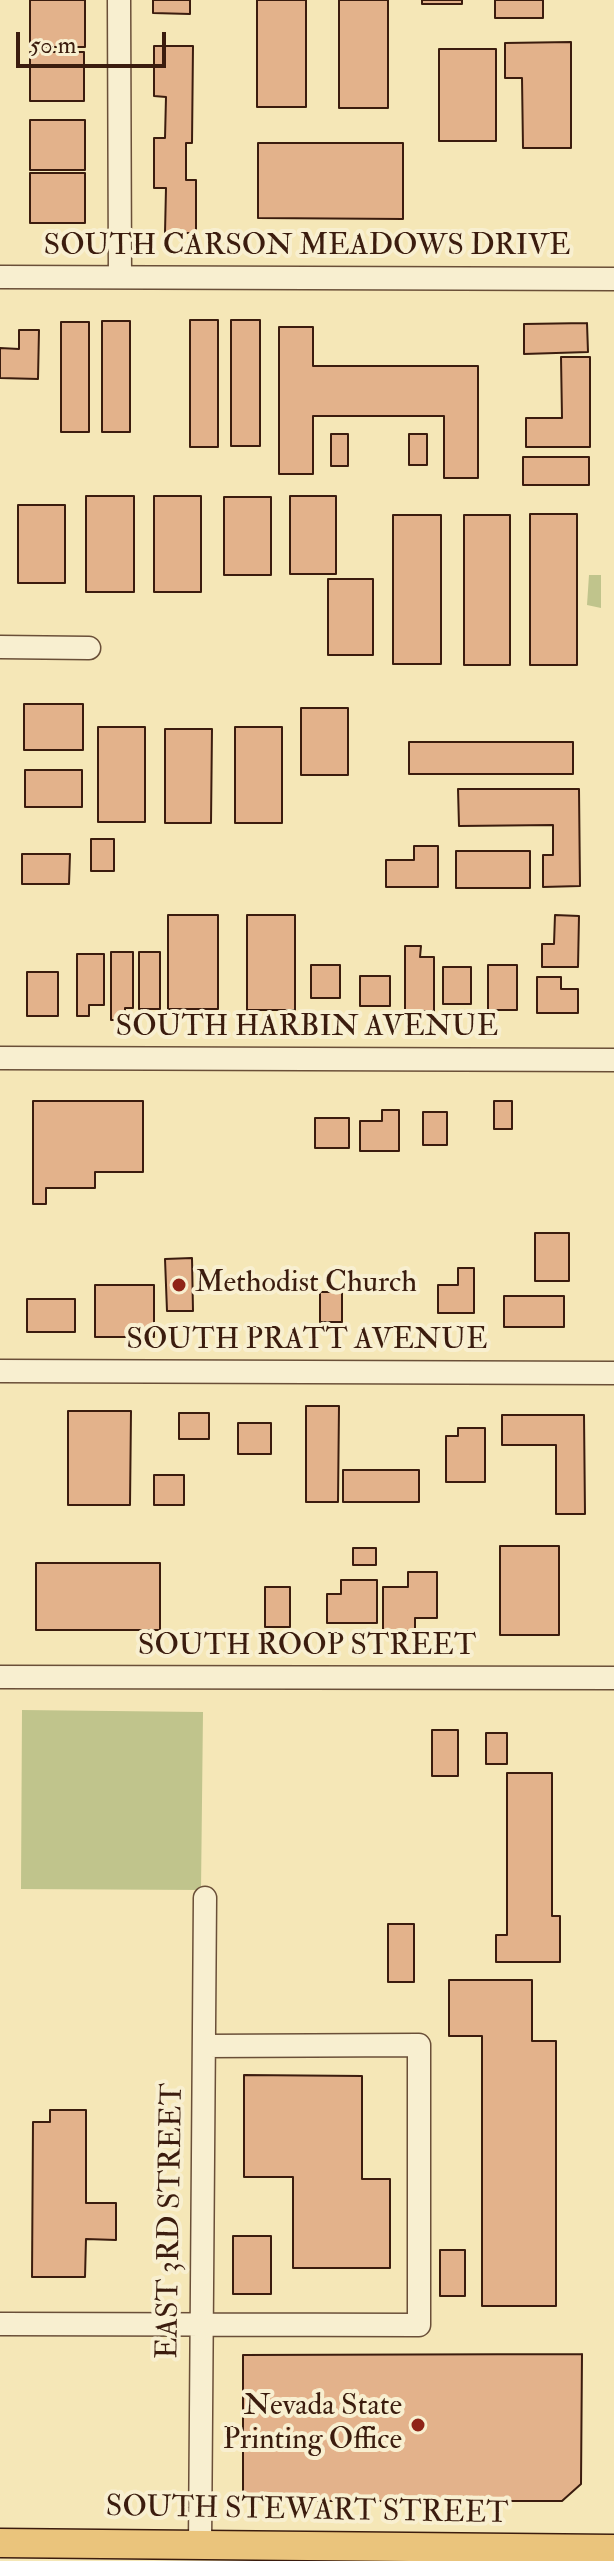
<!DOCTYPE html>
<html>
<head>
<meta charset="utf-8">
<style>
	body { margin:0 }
	#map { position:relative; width:614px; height:2561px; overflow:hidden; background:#f5e7b7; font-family:"IM FELL Double Pica",serif }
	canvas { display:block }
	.scale { position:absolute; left:16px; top:32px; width:150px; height:36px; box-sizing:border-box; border:4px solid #3b1c0e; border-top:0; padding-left:10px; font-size:24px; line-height:28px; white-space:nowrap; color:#3b1c0e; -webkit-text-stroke:6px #f8efd0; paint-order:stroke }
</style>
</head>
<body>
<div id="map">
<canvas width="614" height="2561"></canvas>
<div class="scale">50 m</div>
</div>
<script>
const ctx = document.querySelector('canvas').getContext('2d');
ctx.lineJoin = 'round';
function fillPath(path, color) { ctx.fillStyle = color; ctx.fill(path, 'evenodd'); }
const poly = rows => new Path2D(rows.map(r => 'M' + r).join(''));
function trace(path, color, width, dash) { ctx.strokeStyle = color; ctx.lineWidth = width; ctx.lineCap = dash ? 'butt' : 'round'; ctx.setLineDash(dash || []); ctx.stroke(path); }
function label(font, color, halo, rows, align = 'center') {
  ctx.font = font + ' "IM FELL Double Pica",serif'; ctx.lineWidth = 8; ctx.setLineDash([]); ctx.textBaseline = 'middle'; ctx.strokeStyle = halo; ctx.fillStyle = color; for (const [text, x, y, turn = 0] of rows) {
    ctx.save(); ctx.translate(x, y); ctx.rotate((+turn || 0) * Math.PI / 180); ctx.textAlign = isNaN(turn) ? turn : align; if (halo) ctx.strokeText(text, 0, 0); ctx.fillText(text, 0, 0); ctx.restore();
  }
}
fillPath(poly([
	[589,575,601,575,601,608,587,605],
	[22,1710,203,1712,201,1890,21,1889]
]), '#c0c48c');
const building = poly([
	[30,0,85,0,85,47,30,47,30,0],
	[153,0,190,0,190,14,153,13,153,0],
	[257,0,306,0,306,107,257,107,257,0],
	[339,0,388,0,388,108,339,108,339,0],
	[422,0,462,0,462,4,422,4,422,0],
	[495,0,543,0,543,18,495,18,495,0],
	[571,42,571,148,523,148,522,78,505,78,505,43,571,42],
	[154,46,193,46,192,143,186,143,186,180,196,180,196,233,165,233,166,188,154,188,154,138,165,138,166,97,154,96,154,46],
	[439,49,496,49,496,141,439,141,439,49],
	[30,52,84,52,84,101,30,101,30,52],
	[30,120,85,120,85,170,30,170,30,120],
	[258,143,403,143,403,219,258,218,258,143],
	[30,173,85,173,85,223,30,223,30,173],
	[190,320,218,320,218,447,190,447,190,320],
	[231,320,260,320,260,446,231,446,231,320],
	[102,321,130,321,130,432,102,432,102,321],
	[61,322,89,322,89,432,61,432,61,322],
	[587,323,588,352,524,354,524,324,587,323],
	[279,327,313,327,313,366,478,366,478,478,444,478,444,416,313,416,313,474,279,474,279,327],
	[19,330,39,330,38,379,0,378,0,348,19,349,19,330],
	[561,357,590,357,590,447,526,447,526,418,562,418,561,357],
	[331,434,348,434,348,466,331,466,331,434],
	[409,434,427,434,427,465,409,465,409,434],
	[523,457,589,457,589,485,523,485,523,457],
	[86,496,134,496,134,592,86,592,86,496],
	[154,496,201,496,201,592,154,592,154,496],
	[290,496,336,496,336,574,290,574,290,496],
	[224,497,271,497,271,575,224,575,224,497],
	[18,505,65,505,65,583,18,583,18,505],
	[530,514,577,514,577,665,530,665,530,514],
	[393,515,441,515,441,664,393,664,393,515],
	[464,515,510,515,510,665,464,665,464,515],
	[328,579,373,579,373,655,328,655,328,579],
	[24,704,83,704,83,750,24,750,24,704],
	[301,708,348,708,348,775,301,775,301,708],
	[98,727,145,727,145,822,98,822,98,727],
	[235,727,282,727,282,823,235,823,235,727],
	[165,729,212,729,211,823,165,823,165,729],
	[409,742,573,742,573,774,409,774,409,742],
	[25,770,82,770,82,807,25,807,25,770],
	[458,789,579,789,580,886,543,887,543,855,553,855,553,825,459,826,458,789],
	[91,839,114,839,114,871,91,871,91,839],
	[414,846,438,846,438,887,386,887,386,860,414,860,414,846],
	[456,851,530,851,530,888,456,888,456,851],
	[22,854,70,854,69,884,22,884,22,854],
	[168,915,218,915,218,1009,168,1009,168,915],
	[247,915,295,915,295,1010,247,1010,247,915],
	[555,915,579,916,578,967,542,967,542,944,554,944,555,915],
	[405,946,421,946,420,957,434,957,434,1011,405,1011,405,946],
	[111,952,133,952,133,1008,125,1008,125,1020,111,1020,111,952],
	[139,952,160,952,160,1009,139,1009,139,952],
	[77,954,104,954,104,1005,89,1005,89,1016,77,1016,77,954],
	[311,965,340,965,340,998,311,998,311,965],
	[488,965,517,965,517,1010,488,1010,488,965],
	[443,967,471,967,471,1004,443,1004,443,967],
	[27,972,58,972,58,1016,27,1016,27,972],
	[360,976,390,976,390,1006,360,1006,360,976],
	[537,977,561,977,561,989,578,989,578,1013,537,1013,537,977],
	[33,1101,143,1101,143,1172,95,1172,95,1188,46,1188,46,1204,33,1204,33,1101],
	[494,1101,512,1101,512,1129,494,1129,494,1101],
	[382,1110,399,1110,399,1151,360,1151,360,1121,382,1121,382,1110],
	[423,1112,447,1112,447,1145,423,1145,423,1112],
	[315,1118,349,1118,349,1148,315,1148,315,1118],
	[535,1233,569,1233,569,1281,535,1281,535,1233],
	[192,1258,193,1311,167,1311,165,1259,192,1258],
	[458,1268,474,1268,474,1313,438,1313,438,1285,458,1285,458,1268],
	[95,1285,154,1285,154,1337,95,1337,95,1285],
	[320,1292,342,1292,342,1322,320,1322,320,1292],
	[504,1296,564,1296,564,1327,504,1327,504,1296],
	[27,1299,75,1299,75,1332,27,1332,27,1299],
	[306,1406,339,1406,338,1502,306,1502,306,1406],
	[68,1411,131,1411,130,1505,68,1505,68,1411],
	[179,1413,209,1413,209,1439,179,1439,179,1413],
	[502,1415,584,1415,585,1514,556,1514,556,1445,502,1445,502,1415],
	[238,1423,271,1423,271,1454,238,1454,238,1423],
	[458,1428,485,1428,485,1482,446,1482,446,1436,458,1436,458,1428],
	[343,1470,419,1470,419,1502,343,1502,343,1470],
	[154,1475,184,1475,184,1505,154,1505,154,1475],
	[500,1546,559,1546,559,1635,500,1635,500,1546],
	[353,1548,376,1548,376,1565,353,1565,353,1548],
	[36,1563,160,1563,160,1630,36,1630,36,1563],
	[408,1572,437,1572,437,1618,415,1618,415,1631,383,1631,383,1587,408,1587,408,1572],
	[341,1580,377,1580,377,1623,327,1623,327,1594,341,1594,341,1580],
	[265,1587,290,1587,290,1627,265,1627,265,1587],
	[432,1730,458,1730,458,1776,432,1776,432,1730],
	[486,1733,507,1733,507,1764,486,1764,486,1733],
	[507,1773,552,1773,552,1916,560,1916,560,1962,496,1962,496,1935,507,1935,507,1773],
	[388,1924,414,1924,414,1982,388,1982,388,1924],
	[449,1980,532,1980,532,2041,556,2041,556,2306,482,2306,482,2036,449,2036,449,1980],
	[244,2075,362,2076,362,2179,390,2179,390,2268,293,2268,293,2177,244,2177,244,2075],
	[50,2110,86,2110,86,2203,116,2203,116,2240,86,2239,85,2277,32,2277,33,2122,50,2122,50,2110],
	[233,2236,271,2236,271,2294,233,2294,233,2236],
	[440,2250,465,2250,465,2296,440,2296,440,2250],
	[582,2354,581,2484,562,2501,243,2501,243,2355,582,2354]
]);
fillPath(building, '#e3b28b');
trace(building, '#3b1c0e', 2);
const minor = poly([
	[119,0,120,277],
	[0,277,614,279],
	[0,647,89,648],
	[0,1058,614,1060],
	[0,1371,614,1373],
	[0,1677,614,1678],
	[0,2324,419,2325,419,2045,204,2046],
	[200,2544,205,1898]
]);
const major = poly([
	[0,2543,614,2549]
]);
trace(minor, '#6a4f38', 25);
trace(major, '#3b1c0e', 31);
trace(minor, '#f8efd0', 22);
trace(major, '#eac47c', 28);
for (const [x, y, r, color] of [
	[179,1285,8,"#8f2418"],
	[418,2425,8,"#8f2418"]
]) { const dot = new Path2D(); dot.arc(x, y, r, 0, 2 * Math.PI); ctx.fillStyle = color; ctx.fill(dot); trace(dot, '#f8efd0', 3); }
label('30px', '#3b1c0e', '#f8efd0', [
	["SOUTH CARSON MEADOWS DRIVE",307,248],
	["SOUTH HARBIN AVENUE",307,1029],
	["SOUTH PRATT AVENUE",307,1342],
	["SOUTH ROOP STREET",307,1648],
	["EAST 3RD STREET",172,2221,-89],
	["SOUTH STEWART STREET",307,2512,1]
]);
label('30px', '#3b1c0e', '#f8efd0', [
	["Methodist Church",195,1285],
	["Nevada State",402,2408,"right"],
	["Printing Office",402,2442,"right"]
], 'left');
</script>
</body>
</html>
